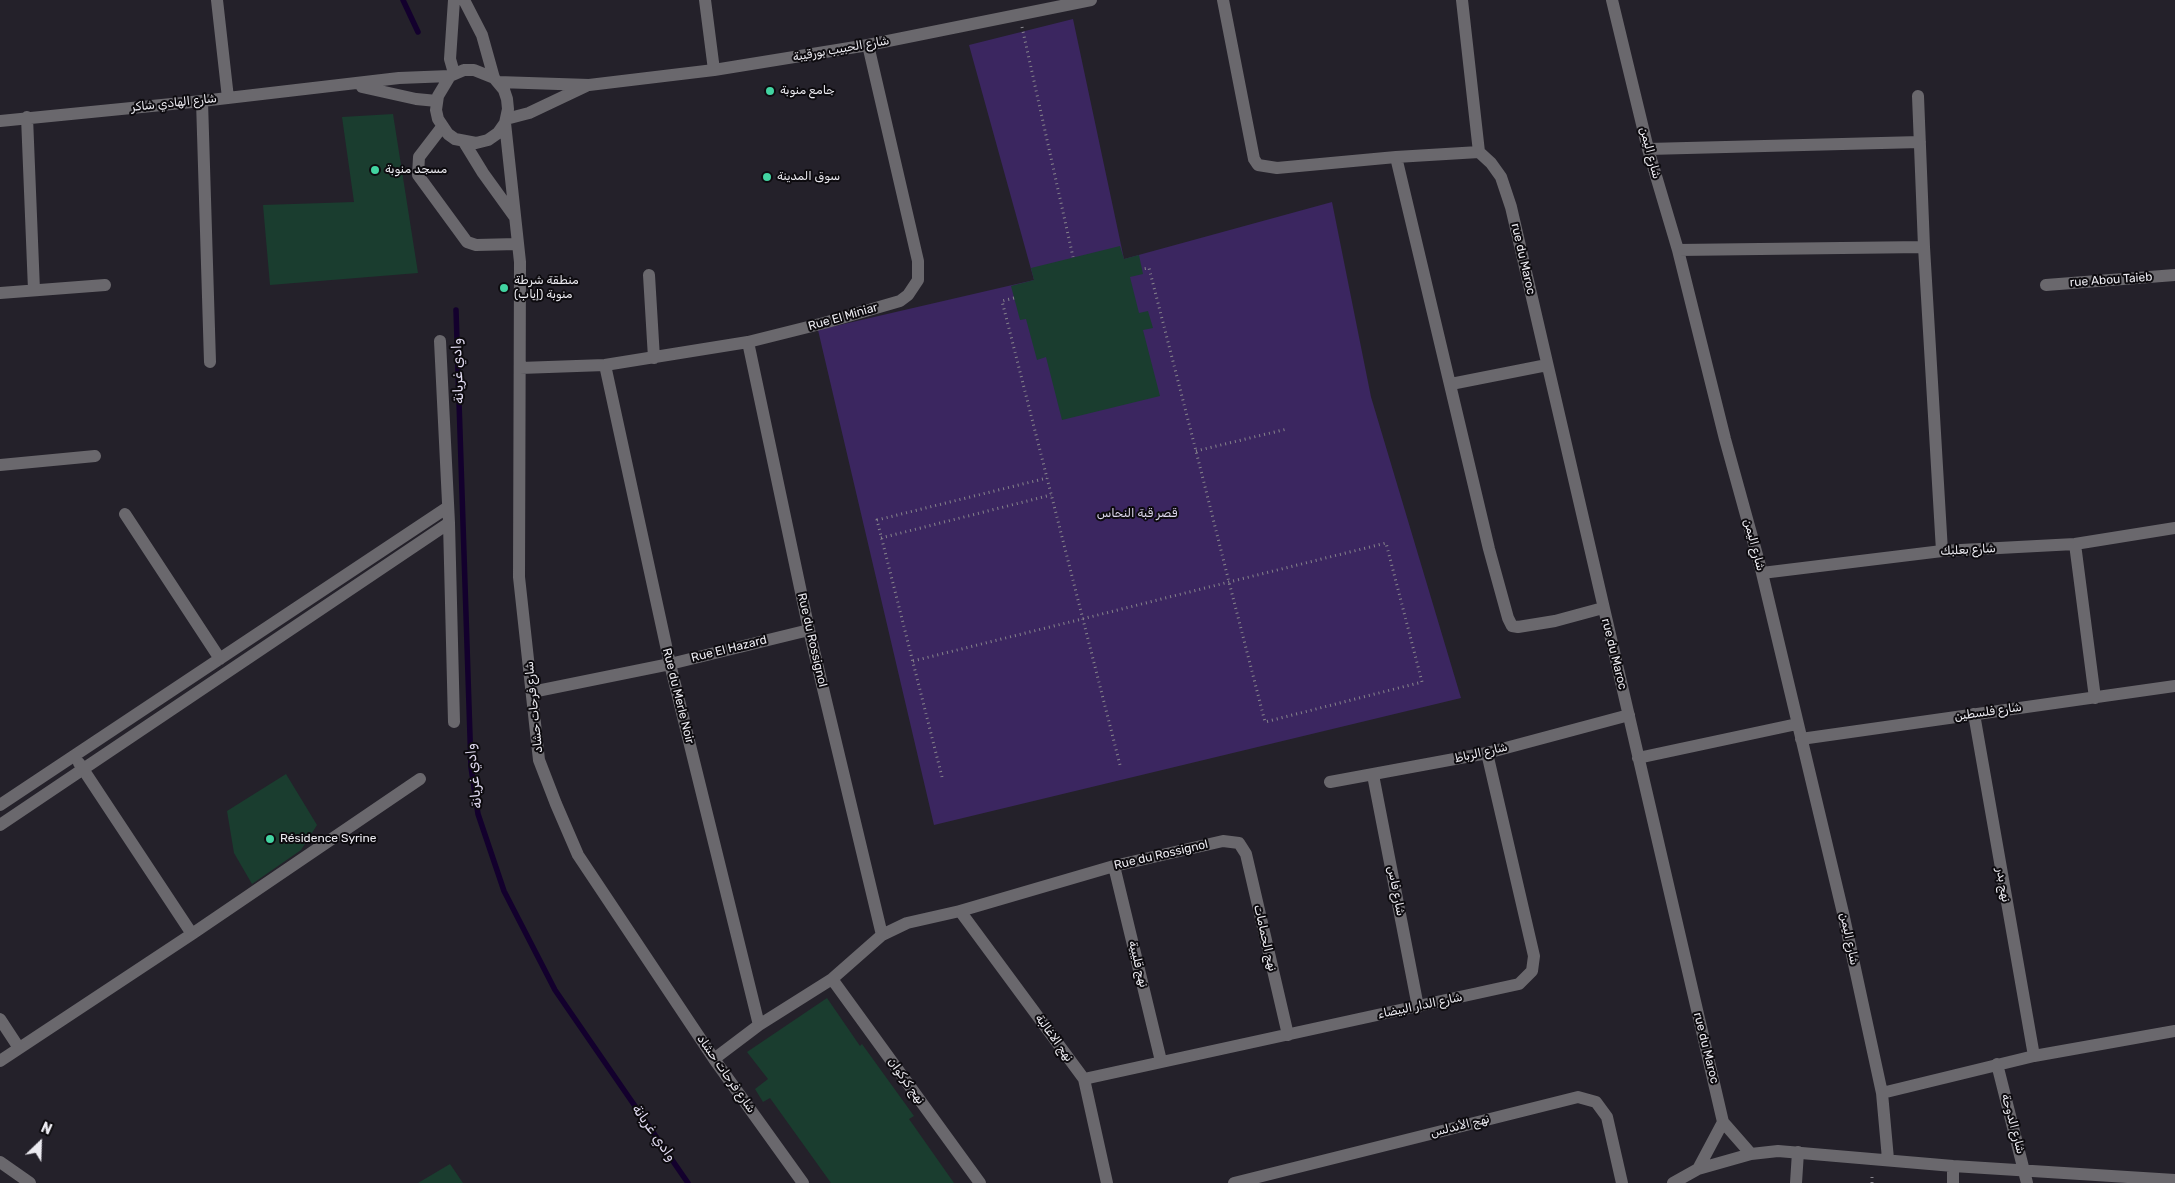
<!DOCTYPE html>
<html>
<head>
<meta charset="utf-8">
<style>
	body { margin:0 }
	#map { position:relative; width:2175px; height:1183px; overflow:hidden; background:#24212a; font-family:Rubik,sans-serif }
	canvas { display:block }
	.north { position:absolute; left:15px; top:1118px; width:50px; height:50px; -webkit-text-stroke:4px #0d0b0f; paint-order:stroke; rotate:24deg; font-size:14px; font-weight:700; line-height:20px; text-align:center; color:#ecebf1 }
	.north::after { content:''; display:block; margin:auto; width:18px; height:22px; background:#ecebf1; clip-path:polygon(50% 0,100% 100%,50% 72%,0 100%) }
</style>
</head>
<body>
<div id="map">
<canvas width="2175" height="1183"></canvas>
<div class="north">N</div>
</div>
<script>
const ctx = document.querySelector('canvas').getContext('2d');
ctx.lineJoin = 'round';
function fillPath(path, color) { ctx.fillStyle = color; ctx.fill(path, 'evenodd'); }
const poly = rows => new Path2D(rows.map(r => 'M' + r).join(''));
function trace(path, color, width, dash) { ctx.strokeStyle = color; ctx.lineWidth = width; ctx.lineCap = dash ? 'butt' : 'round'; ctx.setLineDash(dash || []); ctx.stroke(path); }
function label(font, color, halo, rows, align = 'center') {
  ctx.font = font + ' Rubik,"Noto Naskh Arabic",sans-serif'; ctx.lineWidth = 4; ctx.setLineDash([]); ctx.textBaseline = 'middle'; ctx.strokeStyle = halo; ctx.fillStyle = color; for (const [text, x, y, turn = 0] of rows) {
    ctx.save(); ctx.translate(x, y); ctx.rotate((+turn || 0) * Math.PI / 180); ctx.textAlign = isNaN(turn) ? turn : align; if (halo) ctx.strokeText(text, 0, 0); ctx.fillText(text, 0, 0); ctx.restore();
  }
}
fillPath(poly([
	[1073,19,1124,259,1332,202,1371,397,1461,698,934,825,818,330,1034,280,969,45]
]), '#3b2660');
trace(poly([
	[403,0,418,32],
	[456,310,471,767,478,814,504,891,555,990,688,1183]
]), '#13002d', 5.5);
fillPath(poly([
	[393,114,418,273,270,285,263,205,354,202,342,117],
	[1120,246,1124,259,1139,255,1143,274,1130,277,1139,313,1148,311,1153,328,1143,330,1160,396,1062,420,1046,357,1037,360,1026,319,1020,320,1011,286,1034,280,1031,268],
	[286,774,317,825,301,850,252,884,234,853,227,811],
	[827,998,860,1046,862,1044,914,1116,909,1119,954,1183,831,1183,770,1098,763,1102,755,1089,768,1079,747,1052],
	[450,1164,463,1183,418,1183]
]), '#1a3d2f');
trace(poly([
	[1022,27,1073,257],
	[1014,298,1002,301,1120,765],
	[1196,451,1287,429],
	[881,538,1051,495],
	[913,661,1082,619,1229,582,1386,543,1422,682,1265,722,1229,582,1196,451,1149,268,1142,269],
	[942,777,877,520,1047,478],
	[1872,1183,1872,1174]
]), '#86848b', 3, [1, 4]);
trace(poly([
	[217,0,228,98],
	[454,0,450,59,454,73],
	[464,0,482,35,494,78],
	[705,0,714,70],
	[1223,0,1254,159,1258,165,1277,168,1396,157,1479,152],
	[1462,0,1479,152],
	[1612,0,1648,149,1678,250,1725,439,1762,573,1843,913,1882,1093,1888,1159],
	[464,70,474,70,494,78,504,90,507,99,508,109,505,123,498,133,488,140,476,143,455,139,448,134,438,119,436,110,438,96,450,76,464,70],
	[498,82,589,85,714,70,868,45,1091,0],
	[362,87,416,99,437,101],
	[1918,96,1924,247,1942,551],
	[202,101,210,362],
	[27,117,34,290],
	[506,119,529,113,586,86],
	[0,121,202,101,399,78,450,76],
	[505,123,520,262,519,577,539,760,556,804,578,855,714,1059,803,1183],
	[442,127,419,157,418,175,467,242,476,245,517,244],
	[464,142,483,173,514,216],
	[1648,149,1920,142],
	[1479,152,1491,163,1501,177,1511,207,1723,1122,1751,1154],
	[1396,157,1489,549,1508,618,1512,626,1518,627,1555,621,1603,608],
	[1678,250,1924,247],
	[649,275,654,358],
	[2046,285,2175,275],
	[0,293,105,285],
	[440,341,449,523,454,722],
	[748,342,809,630,882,935],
	[605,365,670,664,759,1025],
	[520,368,605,365,748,342,824,323,900,301,908,295,918,280,918,261,868,45],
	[1451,384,1547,365],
	[0,465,95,456],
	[125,514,220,659],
	[2075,544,2095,698],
	[1762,573,1942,551,2075,544,2175,528],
	[532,692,670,664,809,630],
	[1974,714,2034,1056],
	[1801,739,2175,686],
	[1638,758,1797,724],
	[79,763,192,934],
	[1373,775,1418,1007],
	[1330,782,1487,753,1629,715],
	[0,805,448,507],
	[0,825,449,523],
	[1114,866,1161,1061],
	[960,911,1084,1079,1107,1183],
	[832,979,980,1183],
	[0,1019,19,1048],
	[714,1059,759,1025,832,979,882,935,907,923,960,911,1114,866,1223,841,1239,843,1246,854,1288,1035],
	[0,1061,192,934,420,779],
	[1997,1064,2027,1183],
	[1084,1079,1519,984,1532,971,1534,956,1487,753],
	[1882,1093,2034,1056,2175,1031],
	[0,1162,30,1183],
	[1698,1169,1723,1122],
	[1234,1183,1578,1097,1596,1102,1607,1117,1622,1183],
	[1673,1183,1698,1169,1751,1154,1778,1151,1953,1166,2175,1180],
	[1796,1183,1798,1152],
	[1953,1183,1953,1166]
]), '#6a686d', 12);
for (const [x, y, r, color] of [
	[770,91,5,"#42d4a1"],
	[375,170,5,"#42d4a1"],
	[767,177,5,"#42d4a1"],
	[504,288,5,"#42d4a1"],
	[270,839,5,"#42d4a1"]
]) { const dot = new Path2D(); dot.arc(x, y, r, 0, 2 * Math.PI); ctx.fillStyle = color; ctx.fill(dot); trace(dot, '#0d0b0f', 2); }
label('12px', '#ecebf1', '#0d0b0f', [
	["شارع الحبيب بورقيبة",841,49,-10],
	["شارع الهادي شاكر",174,103,-6],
	["شارع اليمن",1650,153,75],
	["rue du Maroc",1523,259,77],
	["rue Abou Taieb",2111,280,-4],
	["Rue El Miniar",843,317,-16],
	["شارع اليمن",1754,545,75],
	["شارع بعلبك",1968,550,-3],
	["Rue du Rossignol",812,640,77],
	["Rue El Hazard",729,649,-14],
	["rue du Maroc",1614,654,76],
	["Rue du Merle Noir",678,696,76],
	["شارع فرحات حشاد",534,707,-96],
	["شارع فلسطين",1988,712,-8],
	["شارع الرباط",1481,753,-13],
	["Rue du Rossignol",1161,855,-13],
	["نهج بدر",2003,885,80],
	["شارع فاس",1396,891,79],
	["نهج الحمامات",1265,938,77],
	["شارع اليمن",1849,939,78],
	["نهج قليبية",1138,964,76],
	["شارع الدار البيضاء",1420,1006,-12],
	["نهج الاغالبة",1054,1038,54],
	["rue du Maroc",1706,1048,76],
	["شارع فرحات حشاد",726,1074,55],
	["نهج كركوان",906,1081,54],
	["شارع الدوحة",2013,1124,75],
	["نهج الأندلس",1460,1126,-14]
]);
label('12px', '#ecebf1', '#0d0b0f', [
	["جامع منوبة",780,91],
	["مسجد منوبة",385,170],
	["سوق المدينة",777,177],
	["منطقة شرطة",514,281],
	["منوبة (إياب)",514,295],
	["Résidence Syrine",280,839]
], 'left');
label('12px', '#dfd9ee', '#0d0b0f', [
	["قصر قبة النحاس",1137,514]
]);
label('italic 14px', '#ded8ee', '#0d0b0f', [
	["وادي غريانة",458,371,-92],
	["وادي غريانة",474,776,-96],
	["وادي غريانة",654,1133,55]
]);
</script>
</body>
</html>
